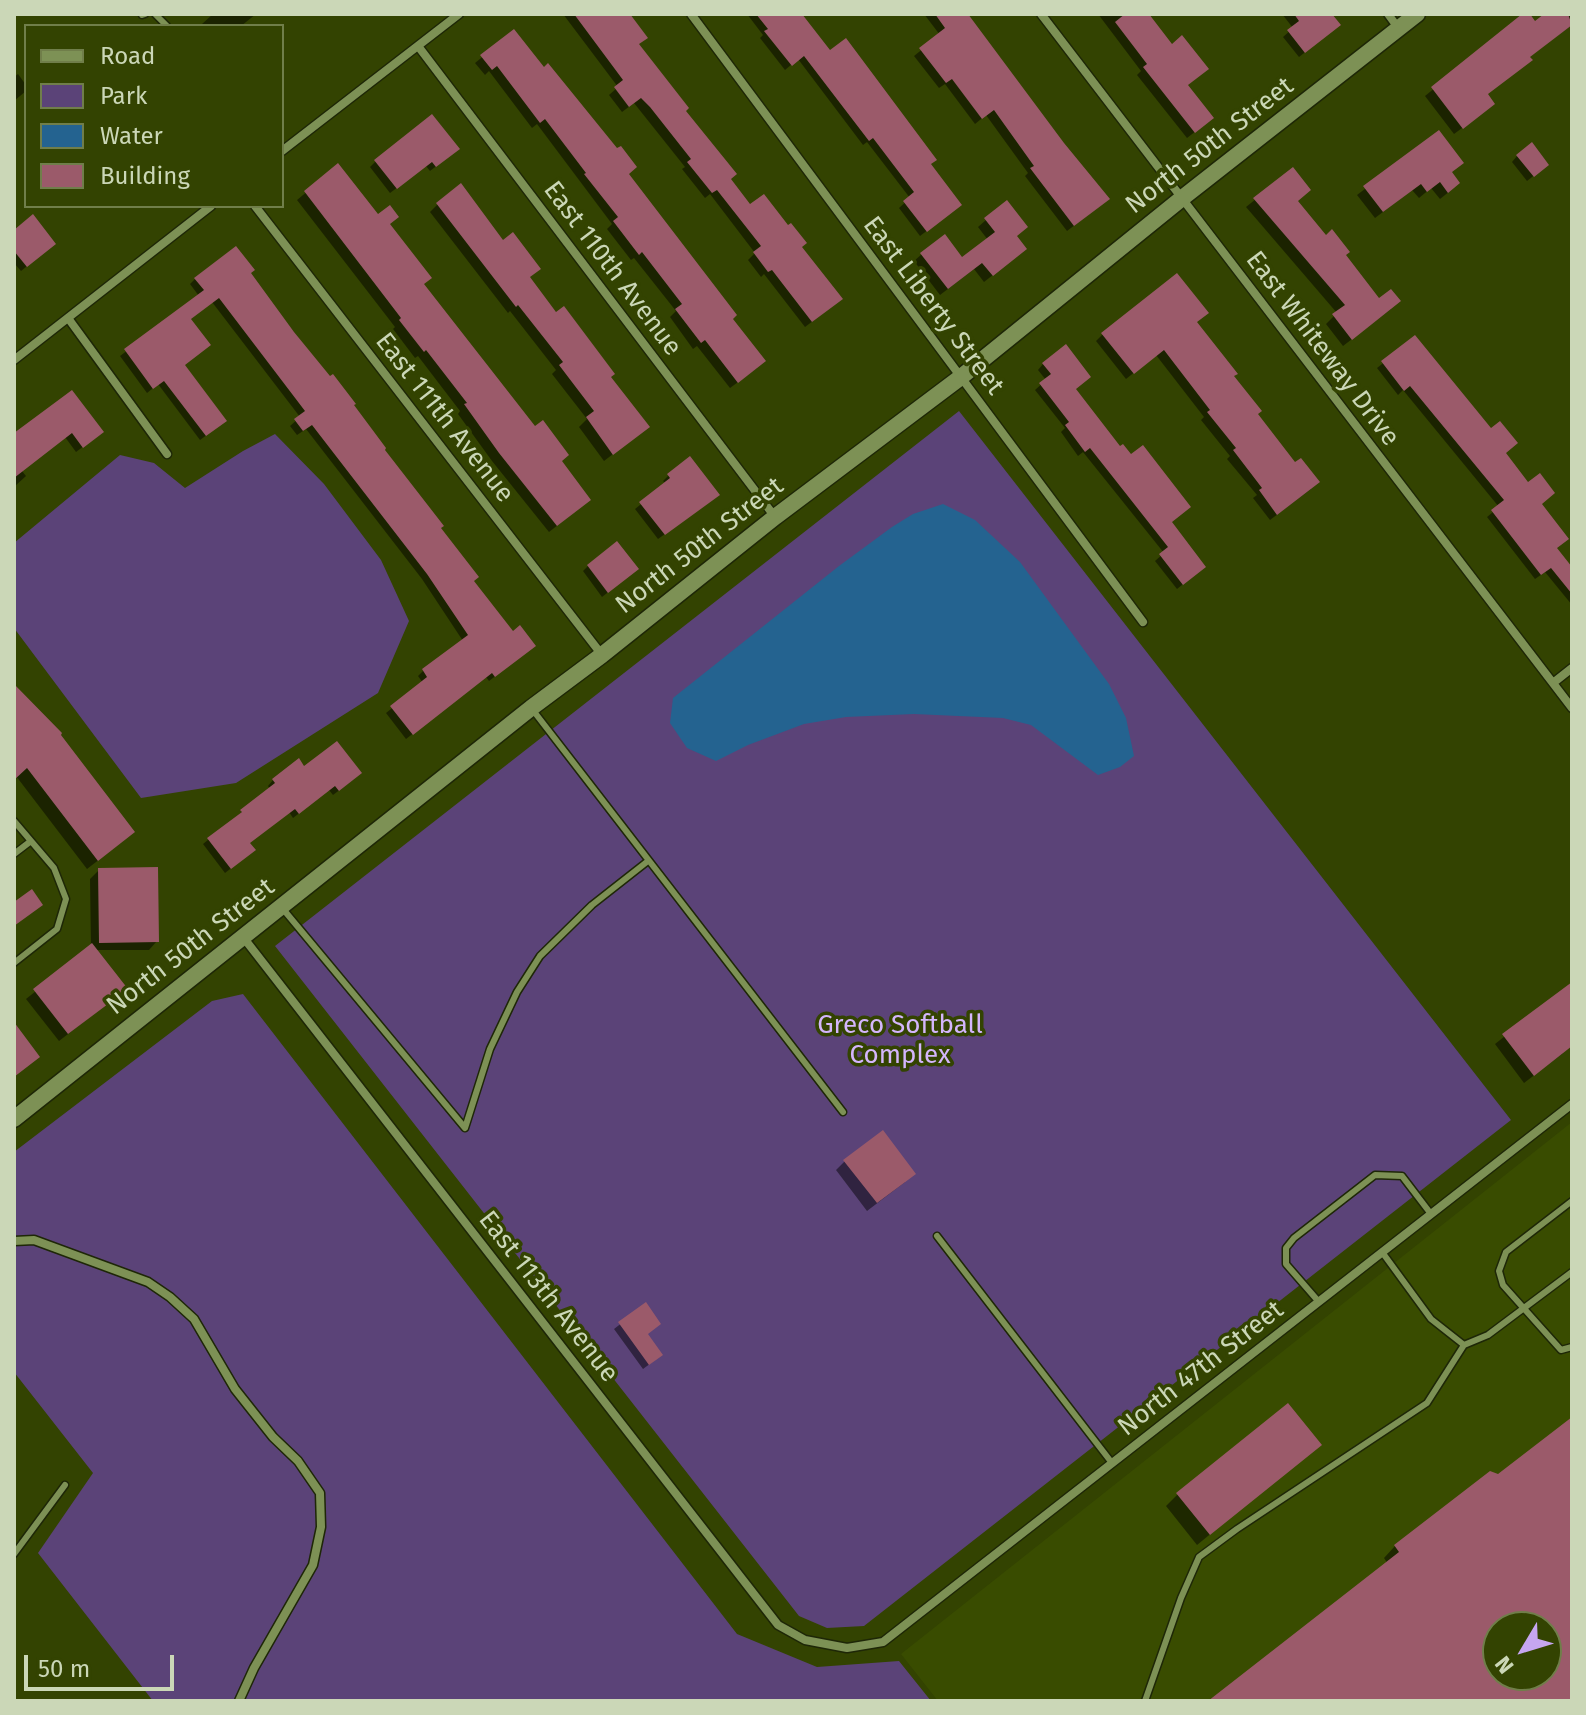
<!DOCTYPE html>
<html>
<head>
<meta charset="utf-8">
<style>
	body { margin:0 }
	#map { position:relative; width:1586px; height:1715px; overflow:hidden; background:#334301; font-family:"Fira Sans",sans-serif }
	canvas { display:block }
	.frame { position:absolute; inset:0; border:16px solid #cbd7b7; pointer-events:none }
	.legend { position:absolute; left:24px; top:24px; width:260px; height:184px; box-sizing:border-box; background:#334301; border:2px solid #707e4a; margin:0; padding:10px 14px; list-style:none; font-size:24px; color:#cbd7b7 }
	.legend li { display:flex; align-items:center; gap:16px; height:40px }
	.legend b { width:40px; border:2px solid #707e4a }
	.north { position:absolute; left:1482px; top:1611px; width:80px; height:80px; box-sizing:border-box; background:#334301; border:2px solid #707e4a; border-radius:50%; rotate:232deg; font-size:22px; font-weight:700; line-height:32px; text-align:center; color:#cbd7b7 }
	.north::after { content:''; display:block; margin:auto; width:28px; height:36px; background:#c6a6f0; clip-path:polygon(50% 0,100% 100%,50% 72%,0 100%) }
	.scale { position:absolute; left:24px; top:1655px; width:150px; height:36px; box-sizing:border-box; border:4px solid #cbd7b7; border-top:0; padding-left:10px; font-size:24px; line-height:28px; white-space:nowrap; color:#cbd7b7; -webkit-text-stroke:6px #334301; paint-order:stroke }
</style>
</head>
<body>
<div id="map">
<canvas width="1586" height="1715"></canvas>
<div class="frame"></div>
<ul class="legend">
<li><b style="height:10px;background:#7d9155"></b>Road</li>
<li><b style="height:22px;background:#5b4378"></b>Park</li>
<li><b style="height:22px;background:#246390"></b>Water</li>
<li><b style="height:22px;background:#9b5a6a"></b>Building</li>
</ul>
<div class="north">N</div>
<div class="scale">50 m</div>
</div>
<script>
const ctx = document.querySelector('canvas').getContext('2d');
ctx.lineJoin = 'round';
function fillPath(path, color) { ctx.fillStyle = color; ctx.fill(path, 'evenodd'); }
const poly = rows => new Path2D(rows.map(r => 'M' + r).join(''));
function trace(path, color, width, dash) { ctx.strokeStyle = color; ctx.lineWidth = width; ctx.lineCap = dash ? 'butt' : 'round'; ctx.setLineDash(dash || []); ctx.stroke(path); }
function label(font, color, halo, rows, align = 'center') {
  ctx.font = font + ' "Fira Sans",sans-serif'; ctx.lineWidth = 7; ctx.setLineDash([]); ctx.textBaseline = 'middle'; ctx.strokeStyle = halo; ctx.fillStyle = color; for (const [text, x, y, turn = 0] of rows) {
    ctx.save(); ctx.translate(x, y); ctx.rotate((+turn || 0) * Math.PI / 180); ctx.textAlign = isNaN(turn) ? turn : align; if (halo) ctx.strokeText(text, 0, 0); ctx.fillText(text, 0, 0); ctx.restore();
  }
}
fillPath(poly([
	[1572,1122,1572,1701,938,1701,901,1654],
	[1498,1627,1546,1627,1546,1675,1498,1675]
]), '#394c00');
fillPath(poly([
	[959,411,1511,1120,864,1626,827,1628,799,1616,275,946],
	[275,434,324,484,381,560,409,621,378,693,236,783,141,798,14,628,14,543,120,455,154,463,185,488,243,451],
	[243,994,737,1634,817,1667,899,1661,931,1701,153,1701,38,1553,93,1473,14,1372,14,1152,212,1001]
]), '#5b4378');
fillPath(poly([
	[943,504,975,520,1020,562,1109,684,1126,718,1134,756,1120,767,1098,775,1031,725,1003,718,914,714,846,717,804,724,748,745,716,761,687,748,670,723,673,698,839,566,892,527,913,514]
]), '#246390');
fillPath(poly([
	[213,14,256,14,241,26,204,26,202,24],
	[563,14,626,14,637,45,729,180,750,207,800,247,834,305,805,327,764,274,761,277,748,260,755,253,710,194,705,198,682,169,685,167,634,103,622,112,609,95,618,87],
	[747,14,799,14,830,53,929,165,954,210,920,236,899,208,910,198,867,142,863,145,798,59,785,70,760,38,763,35],
	[924,14,958,14,1101,205,1067,231,1025,176,1028,173,986,115,975,124,945,84,939,88,914,56,940,35],
	[1098,14,1146,14,1205,124,1187,138,1137,75,1141,71],
	[1282,14,1330,14,1333,30,1299,57,1283,37,1293,28],
	[1525,14,1534,24,1547,14,1572,14,1572,25,1528,57,1486,95,1485,111,1454,134,1425,96],
	[513,32,627,174,731,319,757,368,730,388,697,346,693,349,670,317,676,311,634,258,631,260,607,229,612,224,537,124,532,128,489,71,485,75,475,63],
	[18,74,26,85,26,91,14,101,14,77],
	[1438,133,1450,173,1450,191,1440,199,1431,188,1419,198,1412,190,1375,218,1357,195],
	[452,154,430,171,426,166,390,193,370,167,376,161],
	[1517,156,1541,170,1527,181,1512,162],
	[338,166,377,217,388,225,422,285,560,462,581,507,549,532,492,461,458,414,460,411,418,356,415,358,393,329,395,327,297,200],
	[1292,170,1296,202,1379,301,1391,309,1343,346,1326,324,1337,313,1246,207],
	[438,204,503,243,528,278,609,377,639,434,604,461,579,427,587,419,552,374,556,370,510,311,508,313,430,212],
	[986,220,1015,237,1017,256,984,282,974,269,940,295,914,261,922,254,962,260,988,240,978,227],
	[14,232,48,249,21,271,14,263],
	[249,274,351,406,439,528,472,581,528,651,489,681,486,677,406,739,386,713,423,683,418,676,423,671,463,641,422,579,306,429,297,435,290,426,300,417,212,302,189,320,183,365,219,426,200,440,158,384,147,393,120,356,199,296,190,284,195,279],
	[1195,323,1256,415,1311,489,1270,520,1253,498,1257,495,1227,459,1230,456,1201,420,1204,417,1156,355,1126,379,1096,341,1102,335],
	[1415,338,1503,454,1555,548,1572,570,1572,605,1545,572,1535,579,1487,517,1499,507,1403,390,1398,395,1377,368],
	[1043,364,1073,390,1170,522,1198,572,1177,589,1155,561,1164,553,1083,452,1078,456,1061,432,1065,428,1035,390,1046,380,1038,370],
	[72,393,96,437,76,452,65,437,22,471,26,476,14,487,14,436],
	[669,475,712,500,658,539,635,509,666,484,663,481],
	[588,566,631,574,602,597,583,571],
	[14,687,123,841,87,869,16,776,14,778],
	[304,768,354,779,333,795,329,790,293,818,289,812,248,843,248,855,225,873,203,844,270,789,268,786,273,780],
	[99,870,157,941,149,950,95,950,116,997,59,1041,26,999,91,947,90,879],
	[1572,983,1572,1041,1562,1054,1524,1083,1495,1044],
	[845,1161,905,1182,867,1211,836,1170],
	[645,1305,646,1335,655,1360,643,1369,614,1329],
	[1572,1420,1572,1698,1568,1701,1212,1701,1388,1564,1384,1558,1395,1546,1498,1476],
	[1498,1627,1546,1627,1546,1675,1498,1675],
	[1319,1445,1197,1545,1166,1506,1178,1494]
]), '#0007');
fillPath(poly([
	[574,14,630,14,648,38,639,44,689,108,686,111,737,174,731,179,750,204,764,194,788,225,791,223,807,243,802,247,843,299,812,322,772,270,768,272,753,252,761,246,717,190,712,193,687,162,691,159,650,107,641,98,629,107,614,87,623,80],
	[756,14,802,14,830,50,846,38,937,160,931,164,962,205,927,232,903,201,914,192,873,138,869,141,804,56,792,66,764,31,768,29],
	[935,14,968,14,1064,143,1110,199,1074,226,1030,168,1034,166,994,110,982,119,952,79,946,83,919,48,945,28],
	[1125,14,1149,14,1172,44,1182,35,1209,69,1188,85,1214,118,1195,133,1143,67,1147,64,1115,22],
	[1294,14,1332,14,1341,25,1305,53,1287,30,1299,21],
	[1522,14,1530,14,1535,21,1544,14,1568,14,1572,25,1530,57,1533,60,1488,94,1495,104,1463,129,1431,87],
	[514,29,544,67,548,63,617,148,621,146,637,167,629,174,737,315,733,319,766,361,738,383,705,340,701,343,675,309,682,304,642,252,639,255,613,221,618,217,584,174,586,173,545,119,540,123,497,66,492,70,480,55],
	[432,114,460,149,436,167,432,162,397,189,374,160],
	[1439,130,1464,163,1452,172,1460,183,1448,193,1440,182,1427,192,1421,184,1383,212,1363,186],
	[1532,142,1549,165,1534,177,1516,155],
	[338,163,378,214,390,205,399,217,390,224,432,278,424,284,535,426,543,420,569,455,562,461,591,500,557,526,499,453,464,404,467,403,426,350,424,352,399,320,401,318,304,191],
	[1293,167,1311,190,1298,201,1326,235,1332,229,1350,252,1346,255,1379,298,1391,289,1401,301,1352,340,1332,314,1345,305,1253,198],
	[461,183,503,240,513,232,541,269,530,277,556,312,564,306,615,374,611,377,650,427,613,455,586,417,594,411,559,365,563,362,518,305,516,307,436,203],
	[1007,200,1028,227,1017,236,1027,249,993,276,982,263,948,289,920,253,945,234,962,257,995,232,984,218],
	[33,214,56,244,27,267,14,251,14,230],
	[236,246,255,270,251,273,294,332,330,376,333,374,356,404,354,405,386,448,385,450,444,526,441,528,479,577,474,581,513,631,520,625,536,646,495,677,492,673,413,735,390,706,427,677,422,669,468,635,427,574,312,425,303,431,294,419,305,411,219,298,191,319,211,345,185,365,227,421,206,436,164,381,153,389,124,349,204,290,194,278],
	[1177,273,1209,313,1197,322,1238,374,1234,376,1262,411,1258,414,1295,462,1301,458,1320,482,1277,515,1259,490,1262,488,1233,450,1236,448,1207,412,1210,410,1164,350,1134,374,1101,333],
	[1415,335,1491,428,1500,421,1518,443,1506,453,1528,482,1540,473,1555,493,1542,504,1569,539,1557,548,1572,567,1572,594,1551,568,1541,575,1491,510,1504,500,1410,386,1404,391,1381,361],
	[1066,344,1091,377,1076,389,1120,446,1123,444,1131,454,1143,445,1191,507,1172,522,1206,567,1183,585,1159,554,1168,547,1090,448,1085,452,1065,425,1069,422,1039,383,1051,374,1042,363],
	[72,390,104,432,83,448,72,433,14,478,14,433],
	[690,456,720,495,665,535,639,502,670,478,667,474],
	[617,541,639,569,608,593,587,565],
	[14,684,62,733,61,735,135,832,98,861,27,768,14,780],
	[337,741,362,773,339,791,335,786,299,814,295,809,250,843,256,850,231,869,207,838,242,812,240,810,275,783,272,779,299,758,304,766],
	[158,867,159,942,99,943,98,868],
	[32,889,43,905,14,926,14,902],
	[92,943,128,989,68,1034,33,989],
	[1572,982,1572,1046,1534,1076,1502,1034],
	[14,1022,40,1057,14,1077],
	[883,1130,916,1174,877,1203,843,1160],
	[646,1302,661,1324,648,1334,663,1355,649,1365,618,1322],
	[1288,1403,1322,1445,1210,1535,1176,1493],
	[1572,1417,1572,1701,1208,1701,1399,1552,1394,1545,1490,1471,1498,1474],
	[1498,1627,1546,1627,1546,1675,1498,1675]
]), '#9b5a6a');
const lane = poly([
	[155,14,167,26],
	[142,15,145,14],
	[532,709,843,1112],
	[14,821,54,868,66,899,57,929,14,963],
	[14,854,31,841],
	[283,909,465,1128,490,1049,517,992,540,956,592,905,648,861],
	[1572,1201,1506,1252,1499,1271,1503,1285,1561,1350,1572,1347],
	[937,1236,1112,1463],
	[1382,1252,1431,1319,1464,1345,1488,1335,1572,1272],
	[1319,1302,1286,1264,1286,1248,1294,1238,1375,1175,1402,1176,1431,1214],
	[14,1554,65,1485],
	[1145,1701,1181,1598,1199,1557,1237,1529,1427,1403,1464,1345]
]);
const street = poly([
	[691,14,1143,622],
	[1041,14,1572,708],
	[1388,14,1399,29],
	[418,46,775,517],
	[282,151,459,14],
	[255,206,602,655],
	[68,318,167,454],
	[14,360,211,206],
	[1553,683,1572,668],
	[243,937,778,1625,805,1640,847,1648,883,1642,1572,1104],
	[14,1241,34,1240,148,1282,170,1297,194,1319,235,1389,273,1437,298,1461,320,1493,321,1527,313,1565,254,1668,239,1701]
]);
const secondary = poly([
	[14,1119,531,708,602,655,775,517,961,377,1181,199,1417,14]
]);
trace(lane, '#1e2707', 9);
trace(street, '#1e2707', 11);
trace(secondary, '#1e2707', 19);
trace(lane, '#7d9155', 6);
trace(street, '#7d9155', 8);
trace(secondary, '#7d9155', 16);
label('26px', '#cbd7b7', '#334301', [
	["North 50th Street",1210,146,-38],
	["East 110th Avenue",612,269,53],
	["East Liberty Street",933,306,53],
	["East Whiteway Drive",1322,349,53],
	["East 111th Avenue",444,418,52],
	["North 50th Street",700,546,-38],
	["North 50th Street",191,947,-38],
	["East 113th Avenue",548,1297,52],
	["North 47th Street",1201,1369,-38]
]);
label('26px', '#d4b6fc', '#334301', [
	["Greco Softball",900,1026],
	["Complex",900,1056]
]);
</script>
</body>
</html>
